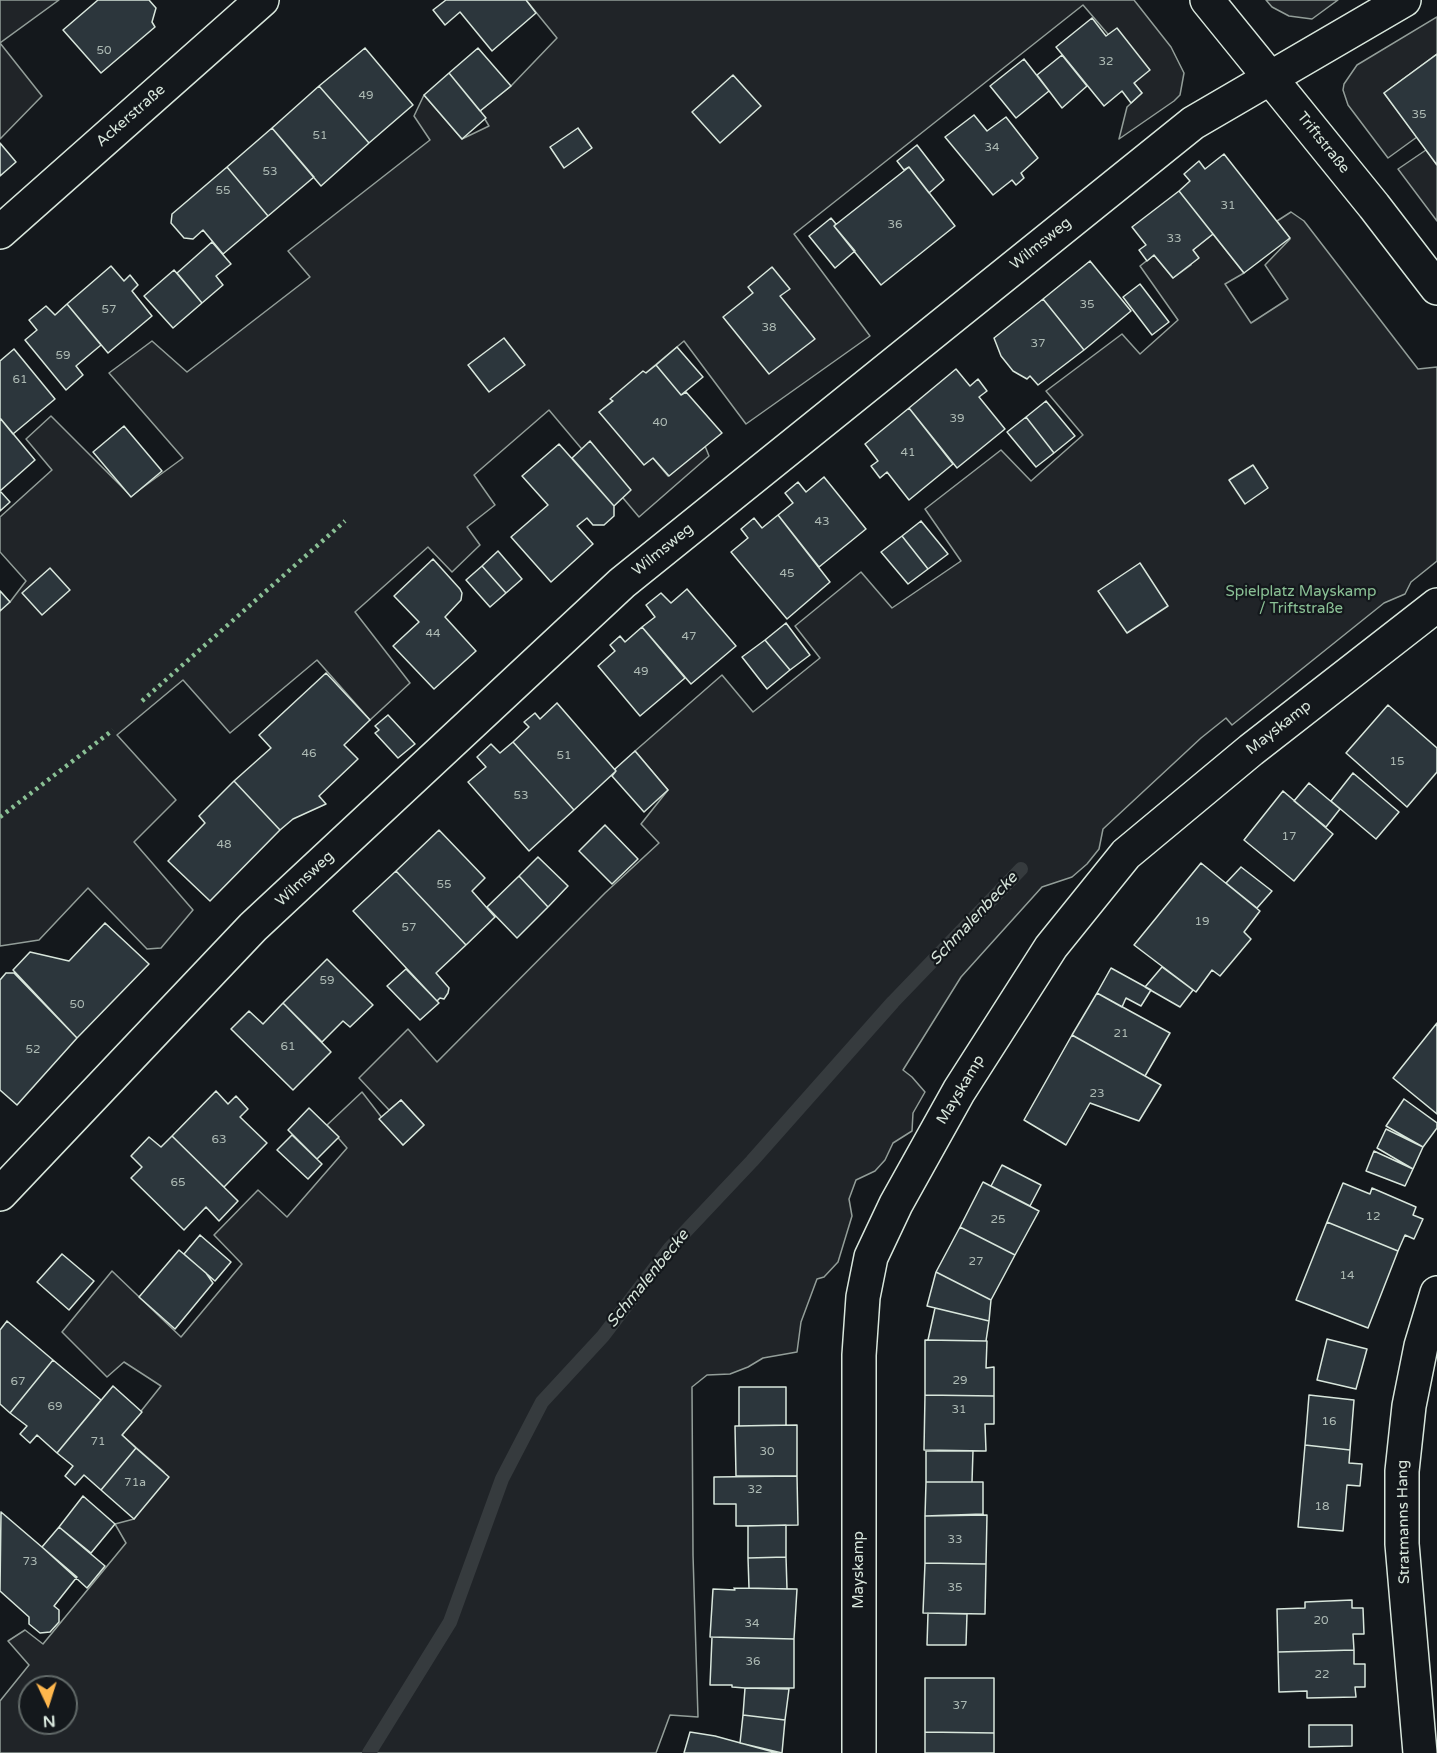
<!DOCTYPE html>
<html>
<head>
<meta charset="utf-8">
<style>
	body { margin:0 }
	#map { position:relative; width:1437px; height:1753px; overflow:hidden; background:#14181c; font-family:"Varela Round",sans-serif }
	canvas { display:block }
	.north { position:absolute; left:18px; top:1675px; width:60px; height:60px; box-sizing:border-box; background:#14181c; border:2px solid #626a69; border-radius:50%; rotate:176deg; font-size:16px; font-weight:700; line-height:24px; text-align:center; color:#d8e6dc }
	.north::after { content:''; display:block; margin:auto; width:21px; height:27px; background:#ffb74d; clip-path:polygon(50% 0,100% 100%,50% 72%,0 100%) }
</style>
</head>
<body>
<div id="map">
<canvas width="1437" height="1753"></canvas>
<div class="north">N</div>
</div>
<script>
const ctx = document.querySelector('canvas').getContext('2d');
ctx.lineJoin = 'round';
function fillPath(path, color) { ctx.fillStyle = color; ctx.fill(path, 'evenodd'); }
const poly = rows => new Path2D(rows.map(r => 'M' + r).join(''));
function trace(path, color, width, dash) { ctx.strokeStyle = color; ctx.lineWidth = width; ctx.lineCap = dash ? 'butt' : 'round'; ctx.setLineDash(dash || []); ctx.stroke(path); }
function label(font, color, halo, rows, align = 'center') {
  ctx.font = font + ' "Varela Round",sans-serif'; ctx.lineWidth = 4.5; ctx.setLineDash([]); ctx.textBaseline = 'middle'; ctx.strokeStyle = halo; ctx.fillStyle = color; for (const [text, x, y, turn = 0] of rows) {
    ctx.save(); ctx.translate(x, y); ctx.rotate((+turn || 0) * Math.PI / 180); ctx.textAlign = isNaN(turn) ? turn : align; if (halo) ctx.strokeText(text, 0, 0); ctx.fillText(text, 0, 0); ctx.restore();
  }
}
const green = poly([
	[0,0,59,0,0,43,42,96,0,139,0,0],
	[526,0,1134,0,1171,47,1184,73,1180,95,1174,101,1119,139,1127,107,1142,93,1134,83,1143,75,1083,5,794,234,870,336,746,424,684,341,599,412,653,458,668,476,705,446,709,456,639,517,549,410,474,475,495,505,467,527,480,545,452,572,428,547,355,612,410,683,370,720,317,660,230,733,183,680,117,735,176,800,134,842,193,910,161,948,147,949,88,888,39,940,0,946,0,591,10,602,26,581,0,552,0,517,52,470,26,439,51,416,131,496,183,458,109,373,152,341,187,372,310,277,288,251,430,140,414,116,424,95,462,139,489,126,480,111,511,86,557,38,526,0],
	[1266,0,1338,0,1312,19,1289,16,1272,7,1266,0],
	[1437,17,1437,54,1384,93,1417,137,1388,158,1348,105,1343,90,1344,84,1357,65,1437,17],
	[1426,150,1437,165,1437,221,1398,169,1426,150],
	[1291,212,1304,221,1418,369,1437,367,1437,561,1411,582,1405,594,1384,603,1232,725,1226,718,1201,738,1103,829,1099,849,1087,864,1072,877,1042,887,987,948,961,977,903,1070,912,1077,925,1092,913,1113,912,1131,893,1143,885,1160,875,1171,856,1180,849,1199,852,1216,838,1262,824,1277,817,1279,801,1322,797,1352,763,1358,748,1367,730,1374,707,1375,692,1387,693,1555,698,1717,670,1715,656,1753,0,1753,0,1701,29,1665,8,1641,25,1630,43,1644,126,1543,115,1524,134,1519,164,1472,122,1435,161,1386,124,1362,107,1377,62,1332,112,1271,181,1337,242,1264,214,1235,258,1190,287,1217,347,1148,327,1125,362,1092,403,1145,424,1125,401,1100,389,1110,359,1078,408,1029,437,1062,605,893,659,843,641,824,668,790,635,751,722,675,753,712,820,658,795,626,861,572,892,608,961,561,925,509,1001,450,1031,481,1083,435,1046,391,1122,334,1140,354,1178,320,1140,266,1154,255,1173,278,1191,265,1193,250,1213,234,1244,273,1225,284,1251,323,1288,299,1265,265,1290,239,1277,221,1291,212],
	[30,1687,66,1687,66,1723,30,1723,30,1687]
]);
fillPath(green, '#202428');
trace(green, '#939e99', 1.5);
trace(poly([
	[369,1753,450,1622,502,1479,542,1402,603,1336,670,1248,752,1161,893,1002,1021,869]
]), '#363b3e', 14);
const building = poly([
	[98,0,149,0,156,8,152,22,155,27,101,73,63,30,98,0],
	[446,0,526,0,536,13,492,51,460,12,445,25,433,10,446,0],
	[1092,18,1106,36,1117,28,1150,70,1134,83,1142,93,1131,103,1122,91,1104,106,1056,47,1092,18],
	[365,48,413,105,369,143,319,86,365,48],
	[478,48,511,86,480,111,449,73,478,48],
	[1437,54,1437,165,1384,93,1437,54],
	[1062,55,1087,86,1062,108,1037,75,1062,55],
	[1024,59,1049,91,1016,118,990,86,1024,59],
	[449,73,486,118,462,139,424,95,449,73],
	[733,75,761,106,720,143,692,112,733,75],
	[319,86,369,143,321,186,272,128,319,86],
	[974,115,987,131,1006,117,1038,158,1021,173,1024,178,1016,185,1012,180,993,195,945,137,974,115],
	[272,128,314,177,268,216,227,167,272,128],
	[578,128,592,148,564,168,550,147,578,128],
	[0,143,16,162,0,176,0,143],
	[917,145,944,180,929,193,909,167,904,170,897,161,917,145],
	[1224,154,1290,238,1244,273,1179,191,1190,181,1184,174,1199,161,1205,169,1224,154],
	[227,167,268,216,223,254,203,230,193,239,184,238,171,223,172,214,227,167],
	[909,167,955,226,881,285,834,226,909,167],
	[1179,191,1213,234,1193,250,1199,258,1173,278,1154,255,1147,261,1139,250,1146,245,1132,227,1179,191],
	[831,218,836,224,834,226,855,251,835,268,809,236,831,218],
	[212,242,231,264,216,276,223,285,202,303,177,273,212,242],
	[1090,261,1131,311,1084,350,1043,299,1090,261],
	[111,266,124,281,130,275,138,285,132,291,152,316,108,353,67,304,111,266],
	[772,267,790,289,780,296,815,339,769,374,723,317,753,293,748,287,772,267],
	[174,270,202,303,173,328,144,296,174,270],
	[1140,284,1169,322,1152,335,1123,297,1140,284],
	[1043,299,1084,350,1038,385,1030,376,1027,379,1013,371,1001,356,994,338,1043,299],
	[67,304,101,345,76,366,83,375,66,390,25,340,37,330,29,320,46,306,55,315,67,304],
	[504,338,525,365,489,392,468,365,504,338],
	[677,347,703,377,681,395,656,365,677,347],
	[14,349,55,399,13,434,0,418,0,361,14,349],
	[656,365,681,395,686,392,722,433,669,476,653,458,644,465,599,412,613,401,610,399,643,371,646,373,656,365],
	[956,369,970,386,978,379,987,391,979,397,1005,429,957,468,909,408,956,369],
	[1046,401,1075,436,1054,453,1026,417,1046,401],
	[909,408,953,464,909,500,887,472,880,478,871,466,878,461,865,444,909,408],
	[1026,417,1054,453,1036,467,1007,432,1026,417],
	[0,418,35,460,0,491,0,418],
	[124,426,162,471,131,497,93,452,124,426],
	[590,441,631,490,614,506,572,458,590,441],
	[559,444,614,506,614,516,604,525,593,525,587,518,577,526,593,544,551,582,511,537,548,505,522,476,559,444],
	[1253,465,1268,488,1245,504,1229,480,1253,465],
	[824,477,866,529,819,567,778,515,793,503,785,493,798,482,806,492,824,477],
	[0,491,10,502,0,511,0,491],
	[778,515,830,582,787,619,731,552,748,538,741,529,754,518,762,528,778,515],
	[921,521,948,554,928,569,902,536,921,521],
	[902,536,928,569,908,584,881,552,902,536],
	[498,551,522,579,506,593,482,566,498,551],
	[433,559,460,589,462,593,461,600,445,617,476,651,434,689,393,646,419,622,394,596,433,559],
	[1140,563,1168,606,1127,633,1098,591,1140,563],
	[482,566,506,593,490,607,466,580,482,566],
	[50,568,70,590,42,615,22,593,50,568],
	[687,589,736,646,691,684,642,627,655,617,646,605,661,593,671,603,687,589],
	[0,591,10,602,0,611,0,591],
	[786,623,810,655,790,670,765,640,786,623],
	[642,627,685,678,640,716,598,666,615,651,610,645,620,636,625,642,642,627],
	[765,640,790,670,767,689,742,657,765,640],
	[326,673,370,720,344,745,358,759,319,796,326,804,293,819,280,830,234,781,271,748,259,735,326,673],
	[557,703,616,771,574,810,513,742,529,727,524,722,535,713,540,719,557,703],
	[1388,705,1437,748,1437,772,1407,807,1346,753,1388,705],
	[388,715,415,744,398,758,375,733,379,730,375,726,388,715],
	[513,742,574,810,529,851,468,782,486,767,477,757,491,744,500,753,513,742],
	[635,751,668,790,644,812,612,776,616,771,615,769,635,751],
	[1353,773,1399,812,1376,839,1331,801,1353,773],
	[234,781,280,830,210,901,168,861,205,823,199,816,234,781],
	[1309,783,1340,809,1326,827,1294,801,1309,783],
	[1283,791,1333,834,1294,881,1244,840,1283,791],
	[605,825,638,859,612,884,579,851,605,825],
	[439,830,485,878,472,891,495,917,466,945,396,871,439,830],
	[538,857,568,886,548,907,519,876,538,857],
	[1201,863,1260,911,1244,932,1251,939,1220,976,1212,970,1196,992,1134,945,1201,863],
	[1241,867,1272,891,1257,908,1226,883,1241,867],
	[396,871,466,945,436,973,449,988,448,993,444,999,440,998,437,1001,353,911,396,871],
	[519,876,548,907,517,938,487,907,519,876],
	[105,923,149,964,77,1038,13,970,30,952,69,961,105,923],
	[327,959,373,1005,350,1027,343,1021,322,1042,283,1003,327,959],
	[1162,967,1193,990,1180,1007,1145,987,1162,967],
	[1111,968,1151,990,1141,1006,1126,998,1122,1007,1097,993,1111,968],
	[406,969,439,1003,420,1020,387,986,406,969],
	[6,973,14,973,77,1038,17,1105,0,1090,0,980,6,973],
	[1097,993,1170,1033,1145,1076,1072,1035,1097,993],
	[283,1003,331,1052,293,1090,231,1029,249,1011,263,1024,283,1003],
	[1437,1023,1437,1114,1393,1078,1437,1023],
	[1072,1035,1161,1085,1139,1121,1090,1103,1066,1145,1024,1120,1072,1035],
	[216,1091,228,1104,236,1096,248,1109,240,1117,267,1143,224,1187,172,1136,216,1091],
	[1404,1099,1437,1123,1437,1128,1423,1147,1386,1126,1404,1099],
	[401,1100,424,1125,403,1145,379,1119,401,1100],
	[309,1108,339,1137,317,1159,288,1130,309,1108],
	[1386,1129,1423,1147,1413,1169,1377,1148,1386,1129],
	[292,1135,322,1164,308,1179,277,1150,292,1135],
	[172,1136,238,1201,219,1221,206,1207,184,1230,131,1178,142,1167,131,1156,149,1137,161,1147,172,1136],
	[1374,1151,1413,1169,1405,1186,1366,1171,1374,1151],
	[1002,1165,1041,1185,1030,1206,991,1186,1002,1165],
	[983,1182,1039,1211,1015,1255,960,1227,983,1182],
	[1343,1183,1370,1194,1372,1188,1416,1207,1413,1215,1423,1219,1414,1239,1405,1235,1398,1251,1327,1222,1343,1183],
	[1327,1222,1398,1251,1368,1328,1296,1300,1327,1222],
	[960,1227,1015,1255,991,1300,936,1272,960,1227],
	[200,1235,231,1262,215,1281,184,1254,200,1235],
	[179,1250,206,1273,213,1283,175,1329,139,1297,179,1250],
	[62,1254,94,1281,69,1310,37,1282,62,1254],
	[936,1272,991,1300,989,1321,927,1306,936,1272],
	[935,1308,989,1321,986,1341,928,1340,935,1308],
	[7,1321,53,1360,10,1413,0,1404,0,1330,7,1321],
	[1327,1339,1367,1349,1356,1389,1317,1380,1327,1339],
	[925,1340,987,1341,986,1368,994,1367,994,1396,925,1395,925,1340],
	[53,1360,101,1400,57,1453,37,1435,30,1443,20,1434,27,1426,10,1413,53,1360],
	[113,1386,142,1412,122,1435,136,1448,101,1490,84,1475,75,1485,65,1476,73,1466,57,1453,113,1386],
	[739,1387,786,1387,786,1425,739,1426,739,1387],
	[925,1395,994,1396,994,1424,985,1424,986,1451,924,1450,925,1395],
	[1309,1395,1354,1400,1350,1450,1305,1445,1309,1395],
	[797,1425,797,1476,736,1476,735,1426,797,1425],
	[1305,1445,1350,1450,1349,1463,1362,1464,1360,1486,1347,1485,1343,1531,1298,1527,1305,1445],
	[136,1448,169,1477,134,1519,101,1490,136,1448],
	[926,1451,973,1451,972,1482,926,1482,926,1451],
	[797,1476,798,1525,736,1526,736,1504,714,1504,714,1477,797,1476],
	[926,1482,983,1482,983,1514,925,1516,926,1482],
	[83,1496,115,1524,91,1553,59,1527,83,1496],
	[1,1512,77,1577,54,1606,59,1610,59,1622,50,1632,40,1633,29,1624,29,1617,0,1591,1,1512],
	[987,1515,986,1564,925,1563,925,1516,987,1515],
	[786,1525,786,1557,748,1558,748,1526,786,1525],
	[59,1527,105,1566,87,1588,42,1547,59,1527],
	[786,1557,787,1589,749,1588,748,1558,786,1557],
	[925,1563,986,1564,985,1614,923,1613,925,1563],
	[734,1588,797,1589,794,1639,710,1637,713,1589,735,1590,734,1588],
	[1352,1600,1352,1608,1363,1608,1364,1634,1353,1634,1354,1650,1278,1652,1277,1609,1305,1608,1305,1602,1352,1600],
	[928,1613,967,1614,966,1645,927,1645,928,1613],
	[712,1637,794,1639,794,1688,745,1688,732,1687,732,1685,710,1685,712,1637],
	[1354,1650,1354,1664,1365,1664,1365,1687,1355,1687,1356,1697,1307,1698,1307,1691,1279,1692,1278,1652,1354,1650],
	[925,1678,994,1678,994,1733,925,1732,925,1678],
	[745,1688,789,1689,785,1720,743,1715,745,1688],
	[743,1715,785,1720,782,1753,740,1743,743,1715],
	[1309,1725,1352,1725,1352,1746,1309,1747,1309,1725],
	[690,1732,715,1736,777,1753,684,1753,690,1732],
	[925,1732,994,1733,994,1753,925,1753,925,1732]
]);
fillPath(building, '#2c363c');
trace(building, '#d8e6dc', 1.5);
const minor = poly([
	[1207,0,1374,206,1437,288],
	[0,232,262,0],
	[0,1194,253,927,622,583,1193,123,1404,0],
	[859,1753,859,1355,863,1297,871,1257,896,1204,959,1091,1051,947,1126,854,1251,750,1437,605],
	[1420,1753,1402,1544,1402,1471,1409,1406,1421,1346,1437,1293]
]);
trace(minor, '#d8e6dc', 36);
trace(minor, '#14181c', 33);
trace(poly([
	[142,701,345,521],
	[0,817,113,730]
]), '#8ac095', 4.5, [3, 4.5]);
label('12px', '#adbab4', null, [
	["50",104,51],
	["32",1106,62],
	["49",366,96],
	["35",1419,115],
	["51",320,136],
	["34",992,148],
	["53",270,172],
	["55",223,191],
	["31",1228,206],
	["36",895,225],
	["33",1174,239],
	["35",1087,305],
	["57",109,310],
	["38",769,328],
	["37",1038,344],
	["59",63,356],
	["61",20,380],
	["39",957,419],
	["40",660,423],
	["41",908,453],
	["43",822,522],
	["45",787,574],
	["44",433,634],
	["47",689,637],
	["49",641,672],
	["46",309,754],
	["51",564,756],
	["15",1397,762],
	["53",521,796],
	["17",1289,837],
	["48",224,845],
	["55",444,885],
	["19",1202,922],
	["57",409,928],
	["59",327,981],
	["50",77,1005],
	["21",1121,1034],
	["61",288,1047],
	["52",33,1050],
	["23",1097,1094],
	["63",219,1140],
	["65",178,1183],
	["12",1373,1217],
	["25",998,1220],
	["27",976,1262],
	["14",1347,1276],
	["29",960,1381],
	["67",18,1382],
	["69",55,1407],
	["31",959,1410],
	["16",1329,1422],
	["71",98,1442],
	["30",767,1452],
	["71a",135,1483],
	["32",755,1490],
	["18",1322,1507],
	["33",955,1540],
	["73",30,1562],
	["35",955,1588],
	["20",1321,1621],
	["34",752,1624],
	["36",753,1662],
	["22",1322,1675],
	["37",960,1706]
]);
label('15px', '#d8e6dc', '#14181c', [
	["Ackerstraße",131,116,-41],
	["Triftstraße",1323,143,51],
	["Wilmsweg",1041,244,-39],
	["Wilmsweg",663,550,-39],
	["Mayskamp",1279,728,-38],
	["Wilmsweg",305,879,-43],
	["Mayskamp",961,1090,-59],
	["Stratmanns Hang",1404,1522,-91],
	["Mayskamp",859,1570,-90]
]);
label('15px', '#8ac095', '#14181c', [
	["Spielplatz Mayskamp",1301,592],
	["/ Triftstraße",1301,609]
]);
label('italic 16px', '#d8e6dc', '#14181c', [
	["Schmalenbecke",974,919,-47],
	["Schmalenbecke",648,1279,-51]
]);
</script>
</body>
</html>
